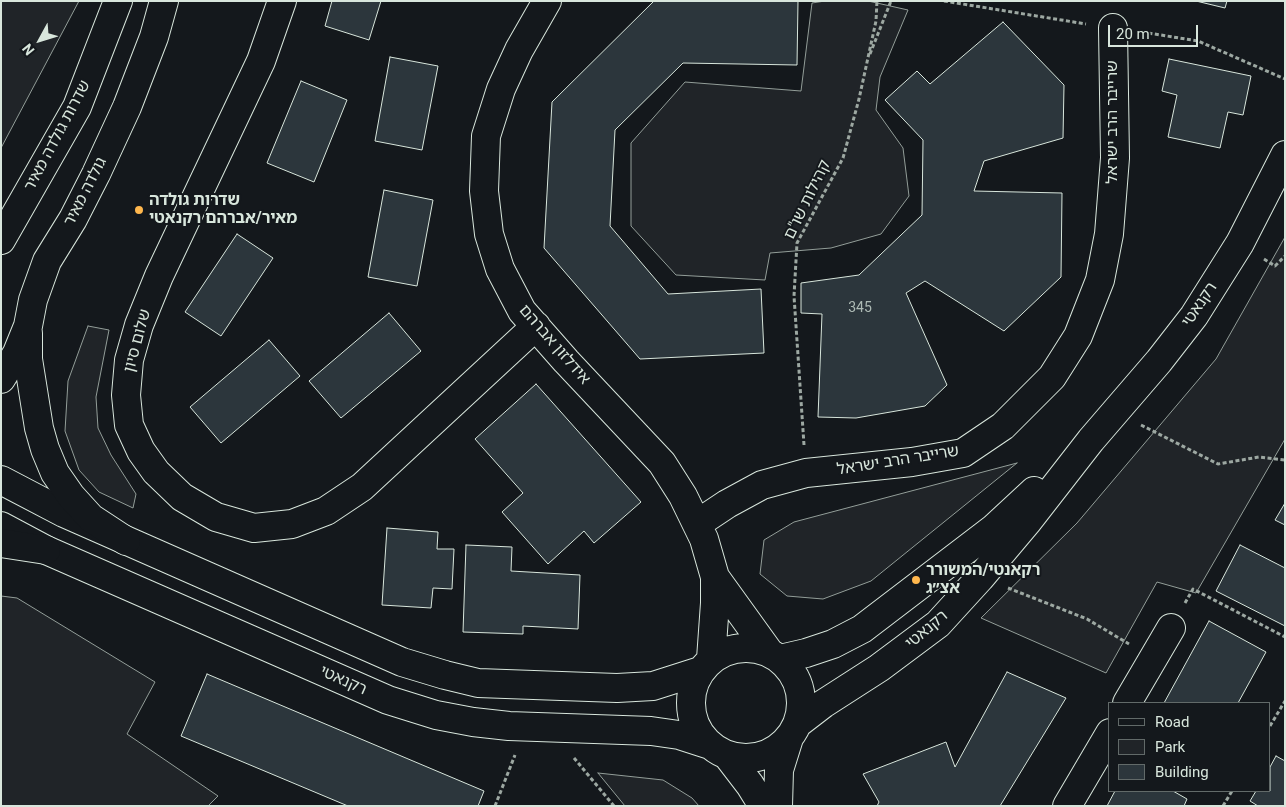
<!DOCTYPE html>
<html>
<head>
<meta charset="utf-8">
<style>
	body { margin:0 }
	#map { position:relative; width:1286px; height:807px; overflow:hidden; background:#14181c; font-family:Roboto,sans-serif }
	canvas { display:block }
	.frame { position:absolute; inset:0; border:2px solid #d8e6dc; pointer-events:none }
	.legend { position:absolute; left:1108px; top:702px; width:162px; height:90px; box-sizing:border-box; background:#14181c; border:1px solid #626a69; margin:0; padding:6px 9px; list-style:none; font-size:15px; color:#d8e6dc }
	.legend li { display:flex; align-items:center; gap:10px; height:25px }
	.legend b { width:25px; border:1px solid #626a69 }
	.north { position:absolute; left:15px; top:15px; width:50px; height:50px; -webkit-text-stroke:4px #14181c; paint-order:stroke; rotate:231deg; font-size:14px; font-weight:700; line-height:20px; text-align:center; color:#d8e6dc }
	.north::after { content:''; display:block; margin:auto; width:18px; height:22px; background:#d8e6dc; clip-path:polygon(50% 0,100% 100%,50% 72%,0 100%) }
	.scale { position:absolute; left:1108px; top:25px; width:90px; height:22px; box-sizing:border-box; border:2px solid #d8e6dc; border-top:0; padding-left:6px; font-size:15px; line-height:18px; white-space:nowrap; color:#d8e6dc; -webkit-text-stroke:4px #14181c; paint-order:stroke }
</style>
</head>
<body>
<div id="map">
<canvas width="1286" height="807"></canvas>
<div class="frame"></div>
<ul class="legend">
<li><b style="height:6px;background:#14181c"></b>Road</li>
<li><b style="height:14px;background:#202428"></b>Park</li>
<li><b style="height:14px;background:#2c363c"></b>Building</li>
</ul>
<div class="north">N</div>
<div class="scale">20 m</div>
</div>
<script>
const ctx = document.querySelector('canvas').getContext('2d');
ctx.lineJoin = 'round';
function fillPath(path, color) { ctx.fillStyle = color; ctx.fill(path, 'evenodd'); }
const poly = rows => new Path2D(rows.map(r => 'M' + r).join(''));
function trace(path, color, width, dash) { ctx.strokeStyle = color; ctx.lineWidth = width; ctx.lineCap = dash ? 'butt' : 'round'; ctx.setLineDash(dash || []); ctx.stroke(path); }
function label(font, color, halo, rows, align = 'center') {
  ctx.font = font + ' Roboto,"Noto Sans Hebrew",sans-serif'; ctx.lineWidth = 4; ctx.setLineDash([]); ctx.textBaseline = 'middle'; ctx.strokeStyle = halo; ctx.fillStyle = color; for (const [text, x, y, turn = 0] of rows) {
    ctx.save(); ctx.translate(x, y); ctx.rotate((+turn || 0) * Math.PI / 180); ctx.textAlign = isNaN(turn) ? turn : align; if (halo) ctx.strokeText(text, 0, 0); ctx.fillText(text, 0, 0); ctx.restore();
  }
}
const green = poly([
	[1,1,79,1,1,148,1,1],
	[825,1,868,1,908,10,880,77,876,110,903,148,909,196,881,234,831,248,770,253,765,280,676,275,631,226,631,143,685,82,801,91,812,3,825,1],
	[1285,237,1285,439,1196,593,1157,582,1106,673,981,618,1077,523,1216,359,1285,237],
	[88,326,109,330,96,397,98,428,111,455,136,494,133,508,99,492,79,470,65,431,68,381,88,326],
	[1017,463,871,581,823,599,787,596,760,574,764,540,794,522,1017,463],
	[1,596,17,598,155,682,127,734,218,796,208,806,1,806,1,596],
	[598,773,663,780,692,798,699,806,625,806,598,773]
]);
fillPath(green, '#202428');
trace(green, '#939e99', 1);
const building = poly([
	[332,1,381,1,369,40,325,26,332,1],
	[654,1,798,1,797,65,683,63,615,130,610,226,668,294,761,289,764,353,640,359,544,248,552,102,654,1],
	[1196,1,1227,1,1225,8,1196,1],
	[1003,22,1064,85,1063,138,984,161,974,191,1062,193,1061,277,1004,331,925,281,906,293,947,385,925,406,856,418,818,417,822,314,801,313,801,283,859,275,922,215,923,140,885,100,917,71,930,84,1003,22],
	[390,57,438,66,422,150,375,141,390,57],
	[1169,59,1251,76,1243,115,1228,112,1220,148,1168,137,1177,95,1162,91,1169,59],
	[301,81,347,100,314,182,267,163,301,81],
	[384,190,433,200,417,286,368,277,384,190],
	[237,234,273,258,221,336,185,312,237,234],
	[389,313,421,351,341,418,309,381,389,313],
	[269,340,300,376,221,443,190,407,269,340],
	[536,384,641,502,594,543,584,531,548,564,502,512,523,493,475,439,536,384],
	[1285,503,1285,525,1275,520,1285,503],
	[387,528,438,532,437,549,454,549,452,589,433,588,431,608,382,605,387,528],
	[466,545,512,547,511,571,580,575,578,629,523,626,523,634,463,632,466,545],
	[1240,545,1285,568,1285,626,1216,591,1240,545],
	[1209,621,1266,652,1238,703,1164,703,1209,621],
	[1007,672,1066,698,1000,806,877,806,879,802,863,774,946,742,955,767,1007,672],
	[207,674,484,791,478,806,348,806,181,736,207,674],
	[1276,756,1285,761,1285,806,1258,806,1250,801,1256,791,1270,791,1270,767,1276,756],
	[1115,791,1173,791,1187,799,1184,806,1107,806,1115,791]
]);
fillPath(building, '#2c363c');
trace(building, '#d8e6dc', 1);
const minor = poly([
	[282,1,261,61,159,276,139,325,129,360,126,395,129,425,141,451,156,472,182,497,216,517,254,528,292,524,326,511,362,487,536,326],
	[547,1,519,50,501,89,486,136,484,191,489,234,500,269,522,311,566,361,662,463,683,496,704,539,715,577,715,603,711,659],
	[1,480,64,513,402,662,445,675,478,683,617,688,653,686,700,671],
	[697,524,727,504,762,485,806,473,912,462,963,453,1003,426,1052,377,1078,336,1100,280,1109,234,1115,158,1113,28],
	[1,526,46,550,388,700,436,715,473,722,509,726,651,731,679,735,710,745],
	[715,577,769,652],
	'691 703a55 55 0 1 1 110 0a55 55 0 1 1-110 0Z',
	[780,659,806,653,833,644,862,629,993,529,1034,491],
	[1127,703,1171,628],
	[797,724,823,704,879,668,938,624,980,578,1028,521,1091,440,1159,361,1194,316,1240,243,1285,155],
	[727,755,750,785,763,806],
	[778,806,779,770,789,738],
	[1067,806,1110,733]
]);
const major = poly([
	[1,240,77,107,118,1],
	[28,333,28,359,39,428,45,449,55,473,71,496,91,518,126,541],
	[1,379,17,353,28,326,33,300,47,261,73,219,96,174,127,107,154,37,164,1],
	[1,543,46,550]
]);
trace(minor, '#d8e6dc', 30);
trace(major, '#d8e6dc', 30);
trace(poly([
	[944,1,1086,24],
	[1142,32,1198,41,1285,79],
	[870,54,891,1],
	[1264,259,1275,266,1285,256],
	[1141,425,1218,464,1259,457,1285,460],
	[804,445,794,296,797,243,843,158,859,99,876,21,877,1],
	[1008,588,1087,619,1129,644],
	[1185,603,1193,589,1285,637],
	[1270,726,1285,701],
	[574,758,614,806],
	[495,806,515,755],
	[1223,806,1232,791]
]), '#9da8a2', 3, [4, 2.5]);
trace(minor, '#14181c', 28);
trace(major, '#14181c', 28);
for (const [x, y, r, color] of [
	[139,210,5,"#ffb74d"],
	[916,580,5,"#ffb74d"]
]) { const dot = new Path2D(); dot.arc(x, y, r, 0, 2 * Math.PI); ctx.fillStyle = color; ctx.fill(dot); trace(dot, '#14181c', 2); }
label('14px', '#adbab4', null, [
	["345",860,308]
]);
label('16px', '#d8e6dc', '#14181c', [
	["שרייבר הרב ישראל",1113,122,-90],
	["שדרות גולדה מאיר",58,136,-62],
	["גולדה מאיר",86,192,-63],
	["קהילות שו\"ם",808,200,-64],
	["רקנאטי",1200,305,-56],
	["שלום סיון",138,341,-75],
	["אידלזון אברהם",554,345,49],
	["שרייבר הרב ישראל",898,461,-9],
	["רקנאטי",927,630,-40],
	["רקנאטי",343,681,24]
]);
label('bold 16px', '#d8e6dc', '#14181c', [
	["שדרות גולדה",149,201],
	["מאיר/אברהם רקנאטי",149,219],
	["רקאנטי/המשורר",926,571],
	["אצ״ג",926,589]
], 'left');
</script>
</body>
</html>
